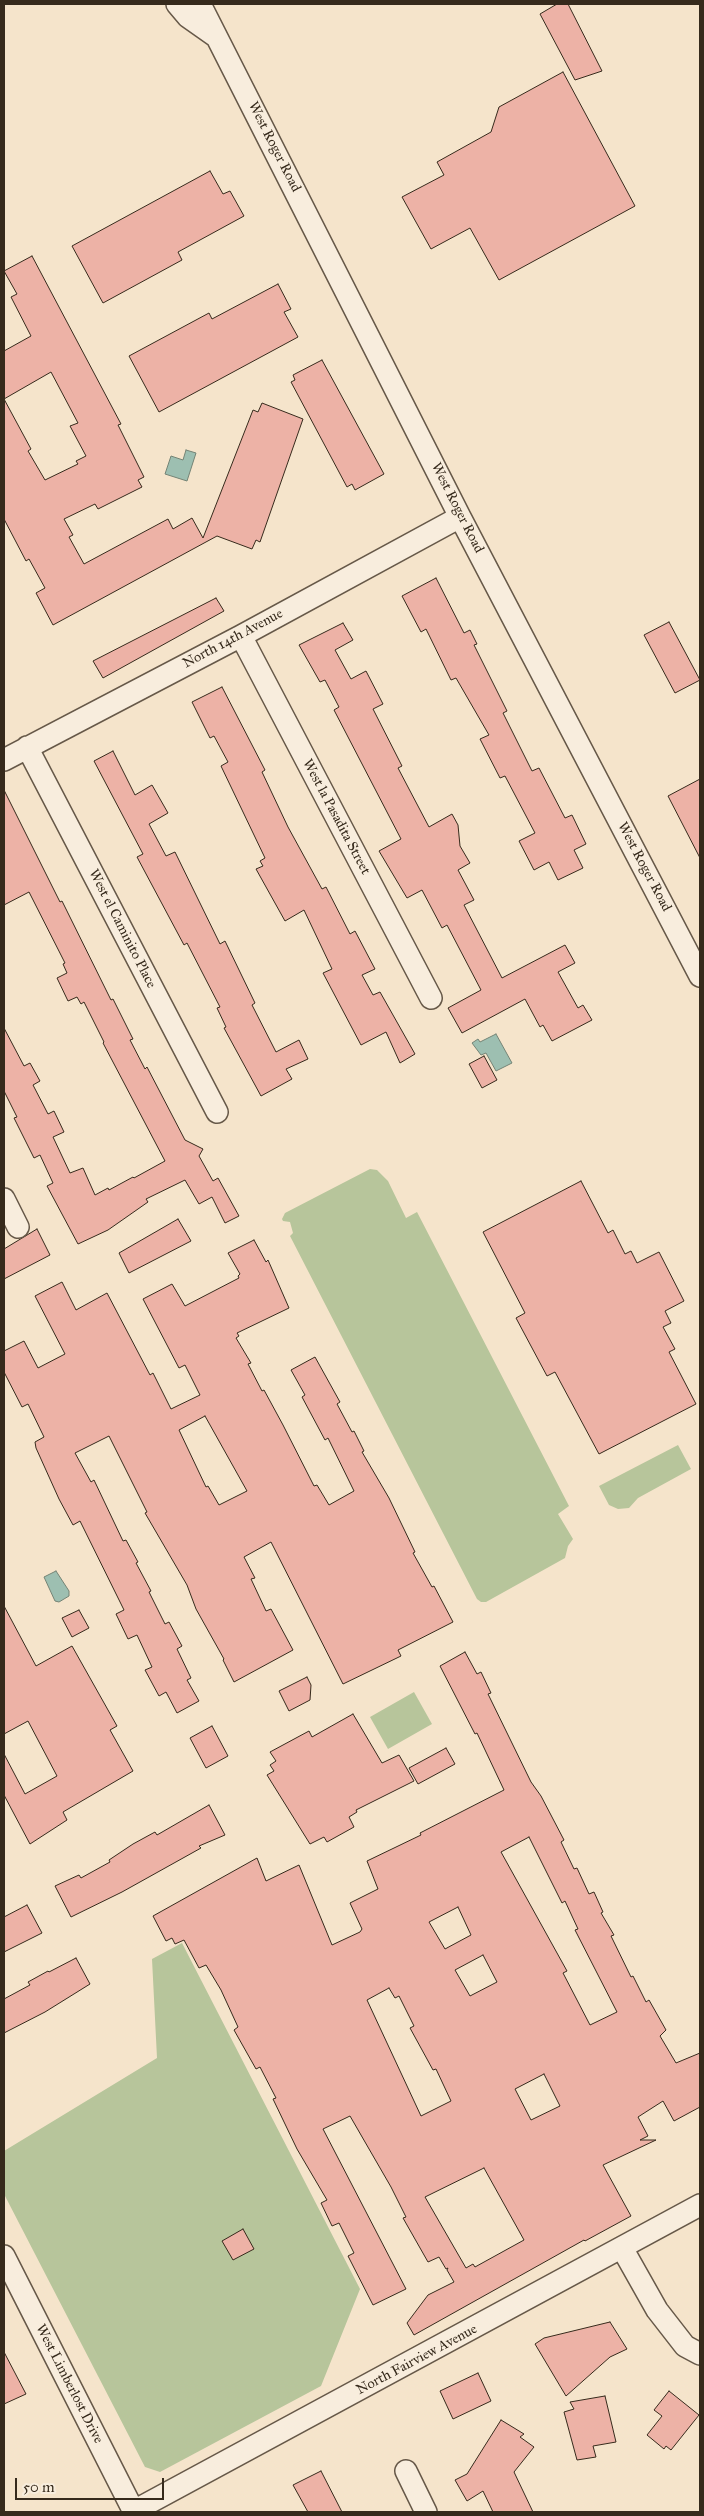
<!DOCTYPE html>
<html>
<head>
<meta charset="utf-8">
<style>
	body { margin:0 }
	#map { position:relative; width:704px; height:2516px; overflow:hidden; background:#f5e4cb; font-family:"IM FELL Great Primer",serif }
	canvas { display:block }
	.frame { position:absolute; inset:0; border:5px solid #362a1c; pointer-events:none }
	.scale { position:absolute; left:15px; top:2478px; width:149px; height:22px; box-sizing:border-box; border:2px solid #362a1c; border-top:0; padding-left:6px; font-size:15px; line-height:18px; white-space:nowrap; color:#362a1c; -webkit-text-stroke:4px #f8eddd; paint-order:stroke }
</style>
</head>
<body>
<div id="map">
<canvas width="704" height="2516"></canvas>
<div class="frame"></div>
<div class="scale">50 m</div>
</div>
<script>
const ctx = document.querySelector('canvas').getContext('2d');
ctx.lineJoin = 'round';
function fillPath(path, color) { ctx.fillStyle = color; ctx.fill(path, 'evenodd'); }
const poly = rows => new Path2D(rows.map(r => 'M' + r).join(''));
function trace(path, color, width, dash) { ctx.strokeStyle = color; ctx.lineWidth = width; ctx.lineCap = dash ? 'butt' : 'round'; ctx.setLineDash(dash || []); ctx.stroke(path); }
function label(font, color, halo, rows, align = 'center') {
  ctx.font = font + ' "IM FELL Great Primer",serif'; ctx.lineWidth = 4.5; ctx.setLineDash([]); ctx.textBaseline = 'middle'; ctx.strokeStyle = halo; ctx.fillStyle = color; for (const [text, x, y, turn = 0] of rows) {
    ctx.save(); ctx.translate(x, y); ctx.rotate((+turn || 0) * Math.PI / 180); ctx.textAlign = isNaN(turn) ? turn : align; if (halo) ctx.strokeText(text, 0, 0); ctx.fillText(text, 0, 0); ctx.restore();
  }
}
fillPath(poly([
	[370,1169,377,1170,388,1181,406,1218,417,1212,569,1506,558,1514,573,1539,568,1546,565,1558,486,1602,481,1602,477,1599,290,1236,293,1233,290,1222,283,1221,282,1219,285,1213],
	[678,1445,691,1469,638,1498,629,1508,618,1509,609,1505,599,1486],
	[414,1692,432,1724,388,1749,370,1717],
	[182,1943,360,2289,321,2386,160,2472,145,2467,4,2194,4,2151,157,2058,152,1959]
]), '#b7c59b');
const water = poly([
	[186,450,196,453,187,481,165,474,171,456,183,460,186,450],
	[496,1034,512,1063,496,1071,486,1053,481,1055,472,1043,478,1039,480,1042,496,1034],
	[56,1571,69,1591,69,1596,59,1602,55,1601,44,1577,56,1571]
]);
fillPath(water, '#9dbfb1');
trace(water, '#748375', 1);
const building = poly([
	[557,4,568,4,602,71,575,80,540,14,557,4],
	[563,72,635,206,499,280,470,228,431,249,402,197,444,175,437,162,491,132,499,107,563,72],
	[210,171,223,194,230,191,244,216,178,252,182,260,103,303,72,246,210,171],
	[32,256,121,424,118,425,144,477,138,480,142,487,98,509,95,504,64,519,73,535,69,537,84,564,168,519,173,529,192,518,203,538,253,410,258,412,262,403,303,419,260,542,256,540,252,549,217,536,53,625,36,593,45,588,29,559,26,561,4,519,4,399,31,449,28,451,45,480,78,464,76,461,86,456,70,426,78,423,51,372,4,399,4,351,31,336,11,297,17,294,4,271,32,256],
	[278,284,291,309,284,312,298,337,159,412,129,356,209,313,212,319,278,284],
	[322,360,384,474,355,490,352,484,347,487,291,382,295,380,293,375,322,360],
	[436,578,464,633,470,630,477,644,474,645,507,711,503,713,532,771,539,768,565,818,572,815,586,844,574,850,583,868,558,880,549,862,534,870,519,841,535,833,505,776,500,778,480,739,489,735,456,678,451,680,426,629,421,632,402,596,436,578],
	[216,598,224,611,103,678,93,661,216,598],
	[669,622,700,680,675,693,644,635,669,622],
	[343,623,353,640,335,650,351,679,366,671,383,704,373,709,402,766,398,768,429,827,452,814,458,825,460,846,470,863,458,870,474,900,464,905,502,978,565,945,575,963,558,972,578,1008,583,1005,592,1020,552,1041,543,1025,540,1027,525,999,462,1033,448,1008,481,990,447,925,442,928,422,890,407,898,379,851,401,839,334,710,339,707,325,680,320,682,299,645,343,623],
	[222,687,265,770,262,772,288,827,322,889,326,887,350,934,355,931,375,969,362,975,373,995,380,992,415,1054,400,1063,386,1032,361,1045,323,973,332,969,304,910,285,921,256,869,263,866,260,861,265,858,221,766,228,762,214,736,210,738,192,702,222,687],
	[113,751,135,795,152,785,168,813,149,824,166,856,175,852,220,944,225,941,255,1003,252,1005,276,1052,299,1040,308,1059,286,1069,292,1079,261,1096,224,1028,226,1027,217,1008,220,1007,187,943,184,945,137,857,143,854,94,761,113,751],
	[700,779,700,858,668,796,700,779],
	[4,790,60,902,62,901,111,1000,113,999,133,1039,130,1040,145,1069,147,1067,185,1140,203,1149,199,1156,213,1181,218,1178,239,1216,225,1223,212,1197,199,1204,185,1180,146,1199,148,1202,108,1230,78,1244,47,1186,53,1183,40,1155,34,1158,14,1118,17,1117,4,1091,4,1028,24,1066,30,1063,40,1081,33,1085,48,1114,54,1111,64,1132,53,1137,70,1173,83,1168,95,1195,108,1188,109,1190,133,1177,134,1178,165,1161,103,1043,104,1042,84,1002,81,1004,77,997,68,1001,57,978,67,973,63,964,65,963,29,892,4,905,4,790],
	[484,1056,497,1080,482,1088,469,1064,484,1056],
	[581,1181,608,1233,613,1230,625,1254,631,1251,637,1263,659,1252,684,1301,665,1311,671,1323,663,1327,675,1349,669,1352,696,1404,599,1454,555,1372,547,1376,516,1318,525,1313,483,1232,581,1181],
	[178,1219,191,1241,129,1273,119,1253,178,1219],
	[37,1229,50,1255,4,1279,4,1249,37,1229],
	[254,1240,266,1262,268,1260,289,1308,237,1333,239,1336,236,1338,251,1363,248,1364,262,1391,264,1390,283,1425,314,1486,317,1485,329,1505,354,1491,328,1438,325,1440,302,1397,305,1395,291,1370,315,1357,340,1402,337,1404,352,1432,354,1431,364,1451,362,1452,389,1498,415,1552,413,1553,432,1587,434,1586,453,1622,398,1650,401,1656,343,1684,271,1542,244,1557,255,1578,251,1579,266,1611,271,1609,293,1650,234,1682,223,1660,224,1659,196,1609,187,1585,145,1513,147,1512,109,1436,75,1453,91,1482,94,1480,123,1541,126,1540,138,1562,136,1563,151,1591,149,1592,165,1624,169,1622,182,1646,177,1649,191,1678,187,1680,199,1701,177,1713,166,1692,159,1696,145,1670,152,1667,137,1635,128,1639,116,1614,124,1610,80,1521,73,1525,59,1499,36,1448,35,1442,44,1437,28,1404,22,1407,4,1372,4,1351,24,1341,38,1368,65,1354,35,1296,62,1282,76,1310,107,1293,150,1375,153,1373,171,1409,200,1395,185,1365,179,1368,143,1299,172,1284,185,1306,239,1278,238,1276,240,1274,228,1253,254,1240],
	[205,1416,247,1491,219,1505,208,1486,206,1487,179,1430,205,1416],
	[4,1606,36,1666,72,1646,117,1726,110,1730,133,1771,63,1812,67,1820,30,1844,4,1795,4,1754,25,1794,57,1776,28,1721,4,1734,4,1606],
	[79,1610,89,1628,72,1637,62,1618,79,1610],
	[465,1652,477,1674,481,1672,491,1693,488,1694,531,1782,541,1796,564,1840,561,1842,574,1869,577,1868,589,1894,594,1892,603,1912,601,1913,614,1935,611,1936,631,1977,633,1976,646,2002,649,2000,666,2030,660,2036,676,2063,700,2053,700,2107,674,2121,663,2101,638,2117,648,2136,640,2140,656,2140,603,2165,631,2216,585,2241,584,2240,414,2335,407,2323,428,2295,454,2282,447,2270,448,2268,446,2269,439,2257,428,2262,403,2218,406,2217,391,2187,350,2116,323,2129,406,2289,373,2305,348,2256,354,2253,339,2223,332,2226,321,2203,327,2200,297,2149,273,2099,276,2098,260,2067,256,2069,234,2030,238,2027,221,1990,206,1965,199,1968,184,1940,175,1944,172,1938,166,1941,153,1916,257,1858,266,1881,299,1865,332,1945,360,1932,362,1929,350,1903,378,1889,367,1861,421,1835,420,1833,504,1790,477,1733,475,1734,440,1666,465,1652],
	[529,1837,562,1903,565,1901,578,1929,575,1930,617,2012,590,2025,563,1973,567,1971,501,1852,529,1837],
	[458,1907,471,1935,445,1949,429,1922,458,1907],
	[483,1955,497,1982,470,1996,455,1970,483,1955],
	[389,1988,395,1998,399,1996,414,2026,410,2028,433,2070,436,2069,451,2101,421,2116,367,2000,389,1988],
	[544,2074,560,2106,531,2120,515,2089,544,2074],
	[484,2168,524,2240,475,2267,473,2264,466,2268,425,2197,484,2168],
	[307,1677,311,1685,310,1700,289,1711,279,1691,307,1677],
	[353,1714,382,1763,399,1755,414,1781,356,1810,357,1812,349,1817,354,1827,327,1842,324,1837,310,1844,267,1775,274,1771,270,1765,276,1761,270,1752,309,1731,312,1737,353,1714],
	[212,1726,228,1756,206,1768,190,1738,212,1726],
	[446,1748,455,1764,418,1784,409,1768,446,1748],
	[209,1805,225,1835,199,1846,201,1848,122,1892,71,1917,55,1886,79,1875,81,1878,110,1862,109,1860,133,1844,155,1832,157,1835,209,1805],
	[27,1905,42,1933,4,1952,4,1917,27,1905],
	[76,1958,90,1984,45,2012,4,2033,4,1999,30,1985,28,1982,48,1971,49,1972,76,1958],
	[243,2229,254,2249,233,2260,222,2241,243,2229],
	[610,2322,627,2349,610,2357,566,2396,535,2344,544,2338,610,2322],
	[4,2352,26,2394,4,2404,4,2352],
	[478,2373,491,2401,453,2419,440,2391,478,2373],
	[669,2391,699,2415,671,2450,666,2446,664,2449,647,2435,662,2416,654,2410,669,2391],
	[605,2396,616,2442,593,2446,596,2457,577,2460,564,2412,574,2409,570,2402,605,2396],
	[501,2420,524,2434,520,2437,534,2447,514,2472,533,2512,493,2512,483,2491,467,2501,455,2480,467,2474,501,2420],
	[321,2471,342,2512,308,2512,293,2485,321,2471]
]);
fillPath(building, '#edb2a6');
trace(building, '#362a1c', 1);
const minor = poly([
	[177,4,188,17,215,36],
	[200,4,460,517,700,976],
	[241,636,431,998],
	[27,747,217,1112],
	[4,760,241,636,460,517],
	[4,1199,18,1227],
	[622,2248,657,2310,685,2346,700,2354],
	[4,2256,134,2512],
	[406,2471,426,2512],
	[132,2512,700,2205]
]);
trace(minor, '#665848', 24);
trace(minor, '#f8eddd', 21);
label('14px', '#362a1c', '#f8eddd', [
	["West Roger Road",274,147,63],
	["West Roger Road",457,508,63],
	["North 14th Avenue",233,639,-28],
	["West la Pasadita Street",336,817,62],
	["West Roger Road",644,867,62],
	["West el Caminito Place",122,929,63],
	["North Fairview Avenue",417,2360,-28],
	["West Limberlost Drive",69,2384,63]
]);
</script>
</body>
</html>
